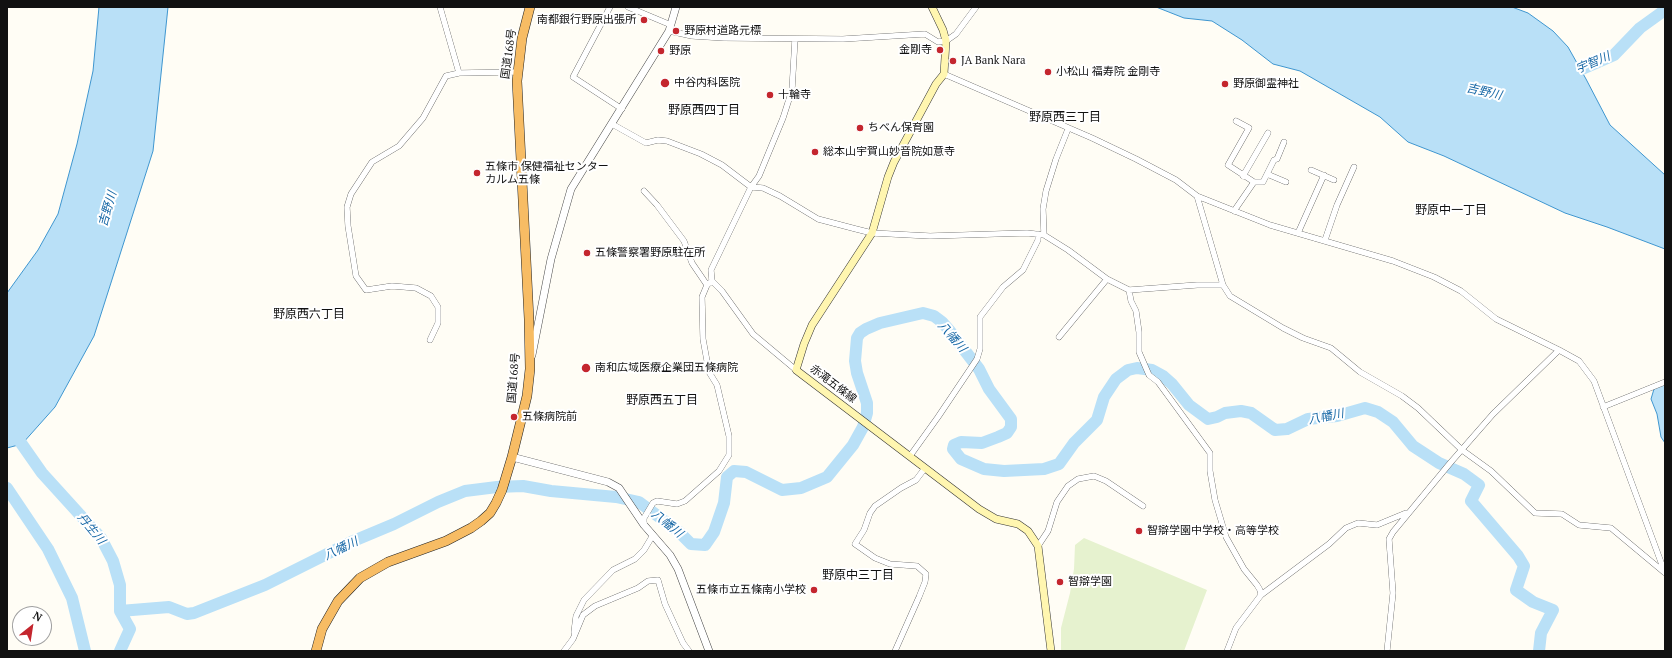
<!DOCTYPE html>
<html>
<head>
<meta charset="utf-8">
<style>
	body { margin:0 }
	#map { position:relative; width:1672px; height:658px; overflow:hidden; background:#fffdf5; font-family:"PT Serif",serif }
	canvas { display:block }
	.frame { position:absolute; inset:0; border:8px solid #111; pointer-events:none }
	.north { position:absolute; left:12px; top:606px; width:40px; height:40px; box-sizing:border-box; background:#fff; border:1px solid #a0a0a0; border-radius:50%; rotate:30deg; font-size:11px; font-weight:700; line-height:16px; text-align:center; color:#111 }
	.north::after { content:''; display:block; margin:auto; width:14px; height:18px; background:#c4262e; clip-path:polygon(50% 0,100% 100%,50% 72%,0 100%) }
</style>
</head>
<body>
<div id="map">
<canvas width="1672" height="658"></canvas>
<div class="frame"></div>
<div class="north">N</div>
</div>
<script>
const ctx = document.querySelector('canvas').getContext('2d');
ctx.lineJoin = 'round';
function fillPath(path, color) { ctx.fillStyle = color; ctx.fill(path, 'evenodd'); }
const poly = rows => new Path2D(rows.map(r => 'M' + r).join(''));
function trace(path, color, width, dash) { ctx.strokeStyle = color; ctx.lineWidth = width; ctx.lineCap = dash ? 'butt' : 'round'; ctx.setLineDash(dash || []); ctx.stroke(path); }
function label(font, color, halo, rows, align = 'center') {
  ctx.font = font + ' "PT Serif","Noto Sans JP",serif'; ctx.lineWidth = 4; ctx.setLineDash([]); ctx.textBaseline = 'middle'; ctx.strokeStyle = halo; ctx.fillStyle = color; for (const [text, x, y, turn = 0] of rows) {
    ctx.save(); ctx.translate(x, y); ctx.rotate((+turn || 0) * Math.PI / 180); ctx.textAlign = isNaN(turn) ? turn : align; if (halo) ctx.strokeText(text, 0, 0); ctx.fillText(text, 0, 0); ctx.restore();
  }
}
fillPath(poly([
	[1084,538,1207,590,1184,651,1061,651,1061,628,1070,593,1074,569,1075,545]
]), '#e6f2cf');
const water = poly([
	[99,7,168,7,153,151,94,336,55,407,22,444,7,448,7,293,38,250,58,214,77,144,93,71,99,7],
	[1156,7,1512,7,1528,13,1553,31,1568,47,1586,79,1610,125,1665,175,1665,249,1607,227,1565,213,1444,156,1408,142,1380,117,1300,71,1273,64,1242,40,1212,21,1184,18,1156,7],
	[1665,385,1665,443,1661,437,1657,414,1651,399,1654,389,1659,386,1665,385]
]);
fillPath(water, '#b9e0f7');
trace(water, '#3f96cf', 1);
trace(poly([
	[1566,76,1614,55,1640,28,1665,10],
	[7,423,42,473,101,538,113,561,120,585,120,611,130,629,120,651],
	[7,488,48,549,72,598,85,651],
	[120,611,169,607,187,614,194,613,265,585,351,542,394,524,438,502,465,491,497,487,523,486,551,491,616,497,639,502,678,531,691,544,705,545,714,532,724,503,727,477,734,471,746,472,782,490,801,488,827,477,853,445,863,427,867,413,867,403,857,373,855,361,857,338,860,333,866,329,880,323,923,313,934,316,942,322,949,330,979,369,989,389,1011,419,1011,427,1007,433,998,437,982,443,961,442,954,445,953,449,961,459,984,469,1004,471,1044,469,1059,464,1074,443,1097,420,1104,397,1116,379,1128,370,1137,368,1152,370,1163,376,1172,384,1189,405,1208,419,1217,417,1225,413,1241,411,1251,413,1275,430,1287,429,1308,419,1337,416,1365,408,1378,412,1393,422,1413,446,1439,463,1464,474,1479,485,1471,501,1518,556,1524,566,1516,590,1533,602,1553,610,1541,633,1539,651]
]), '#b9e0f7', 12);
const minor = poly([
	[440,7,459,73,517,72],
	[610,7,573,77,622,109],
	[628,7,671,25],
	[669,31,692,36,724,38,843,39,925,34,938,42,946,41,956,34,976,7],
	[795,39,792,90,783,118,759,176,751,187,711,270,712,281,722,291,753,334,796,370],
	[944,74,1092,138,1136,159,1176,180,1197,196,1270,225,1393,261,1434,277,1461,291,1496,319,1559,350,1579,361,1594,381,1665,573],
	[1236,121,1249,128,1228,165,1254,182],
	[612,124,646,143,658,140,667,141,701,154,722,165,751,187,763,188,780,196,818,219,856,229,872,233,930,236,1027,233,1044,235,1068,250,1107,279,1129,290,1197,285,1223,285],
	[1311,170,1334,180],
	[1267,174,1286,182],
	[1243,176,1268,133],
	[644,191,657,205,684,241,692,263,707,285],
	[1197,196,1223,285,1230,296,1283,328,1303,338,1331,348,1360,372,1402,396,1418,408,1462,450,1491,471,1535,513,1562,514,1579,525,1611,528,1665,573],
	[1234,211,1254,182,1263,182,1274,160,1277,159,1284,142],
	[1298,233,1324,175],
	[1044,235,1043,209,1046,191,1056,159,1068,129],
	[1325,240,1337,205,1354,167],
	[1129,290,1131,301,1136,311,1139,332,1139,352,1149,375,1158,382,1210,453,1210,471,1215,500,1226,537,1244,569,1257,585,1260,590,1261,595],
	[1059,337,1107,279],
	[430,340,438,323,438,307,431,296,416,288,392,286,366,290,356,276,348,226,347,207,351,194,372,162,399,146,423,118,446,76,459,73],
	[1603,407,1665,382],
	[910,456,938,417,977,359,980,349,980,317,1003,287,1023,270,1038,240,1038,234],
	[644,525,644,518,653,503,657,501,677,504,685,501,719,471,729,455,729,436,717,385,709,372,703,339,702,297,707,285,712,281],
	[1038,546,1048,531,1057,502,1068,486,1078,479,1094,476,1106,481,1143,506],
	[574,632,576,616,584,600,613,570,635,559,644,550,653,535],
	[564,651,573,639,583,615,595,606,638,588,648,581,658,580,665,604,683,643,689,651],
	[895,651,919,597,925,582,926,574,917,566,890,564,875,558,855,544,864,530,870,513,875,506,901,488,916,480,925,468],
	[1227,651,1236,628,1261,595,1329,544,1346,528,1358,523,1377,525,1406,513],
	[1387,651,1393,593,1389,539,1393,532,1451,462,1493,414,1559,350]
]);
const tertiary = poly([
	[532,355,551,259,571,189,669,31,676,7],
	[512,457,608,482,619,488,644,525,670,555,678,569,709,651]
]);
const secondary = poly([
	[932,7,943,30,946,41,944,74,936,84,894,162,888,177,872,233,812,325,804,344,796,370,979,509,996,519,1018,524,1028,531,1038,546,1051,651]
]);
const trunk = poly([
	[316,651,322,629,338,601,360,578,388,562,446,541,471,528,481,521,490,513,496,503,502,490,512,457,527,396,530,369,529,319,517,81,522,38,530,7]
]);
trace(minor, '#444', 6);
trace(tertiary, '#444', 8);
trace(secondary, '#333', 8);
trace(trunk, '#222', 10);
trace(minor, '#fff', 5.5);
trace(tertiary, '#fff', 7);
trace(secondary, '#fff6b0', 7);
trace(trunk, '#f7bc64', 9);
for (const [x, y, r, color] of [
	[644,20,4,"#c4262e"],
	[676,31,4,"#c4262e"],
	[940,50,4,"#c4262e"],
	[661,51,4,"#c4262e"],
	[953,61,4,"#c4262e"],
	[1048,72,4,"#c4262e"],
	[665,83,5,"#c4262e"],
	[1225,84,4,"#c4262e"],
	[770,95,4,"#c4262e"],
	[860,128,4,"#c4262e"],
	[815,152,4,"#c4262e"],
	[477,173,4,"#c4262e"],
	[587,253,4,"#c4262e"],
	[586,368,5,"#c4262e"],
	[514,417,4,"#c4262e"],
	[1139,531,4,"#c4262e"],
	[1060,582,4,"#c4262e"],
	[814,590,4,"#c4262e"]
]) { const dot = new Path2D(); dot.arc(x, y, r, 0, 2 * Math.PI); ctx.fillStyle = color; ctx.fill(dot); trace(dot, '#fff', 1.5); }
label('11px', '#111', '#fff', [
	["南都銀行野原出張所",636,20,"right"],
	["野原村道路元標",684,31],
	["金剛寺",932,50,"right"],
	["野原",669,51],
	["JA Bank Nara",961,61],
	["小松山 福寿院 金剛寺",1056,72],
	["中谷内科医院",674,83],
	["野原御霊神社",1233,84],
	["十輪寺",778,95],
	["ちべん保育園",868,128],
	["総本山宇賀山妙音院如意寺",823,152],
	["五條市 保健福祉センター",485,167],
	["カルム五條",485,180],
	["五條警察署野原駐在所",595,253],
	["南和広域医療企業団五條病院",595,368],
	["五條病院前",522,417],
	["智辯学園中学校・高等学校",1147,531],
	["智辯学園",1068,582],
	["五條市立五條南小学校",806,590,"right"]
], 'left');
label('11px', '#111', '#fff', [
	["国道168号",509,54,-82],
	["国道168号",514,378,-85],
	["赤滝五條線",833,384,37]
]);
label('italic 12px', '#1768a6', '#fff', [
	["宇智川",1593,63,-23],
	["吉野川",1484,92,13],
	["吉野川",108,209,-74],
	["八幡川",952,337,49],
	["八幡川",1326,417,-11],
	["八幡川",667,524,39],
	["丹生川",91,529,51],
	["八幡川",341,549,-26]
]);
label('12px', '#111', '#fff', [
	["野原西四丁目",704,111],
	["野原西三丁目",1065,118],
	["野原中一丁目",1451,211],
	["野原西六丁目",309,315],
	["野原西五丁目",662,401],
	["野原中三丁目",858,576]
]);
</script>
</body>
</html>
